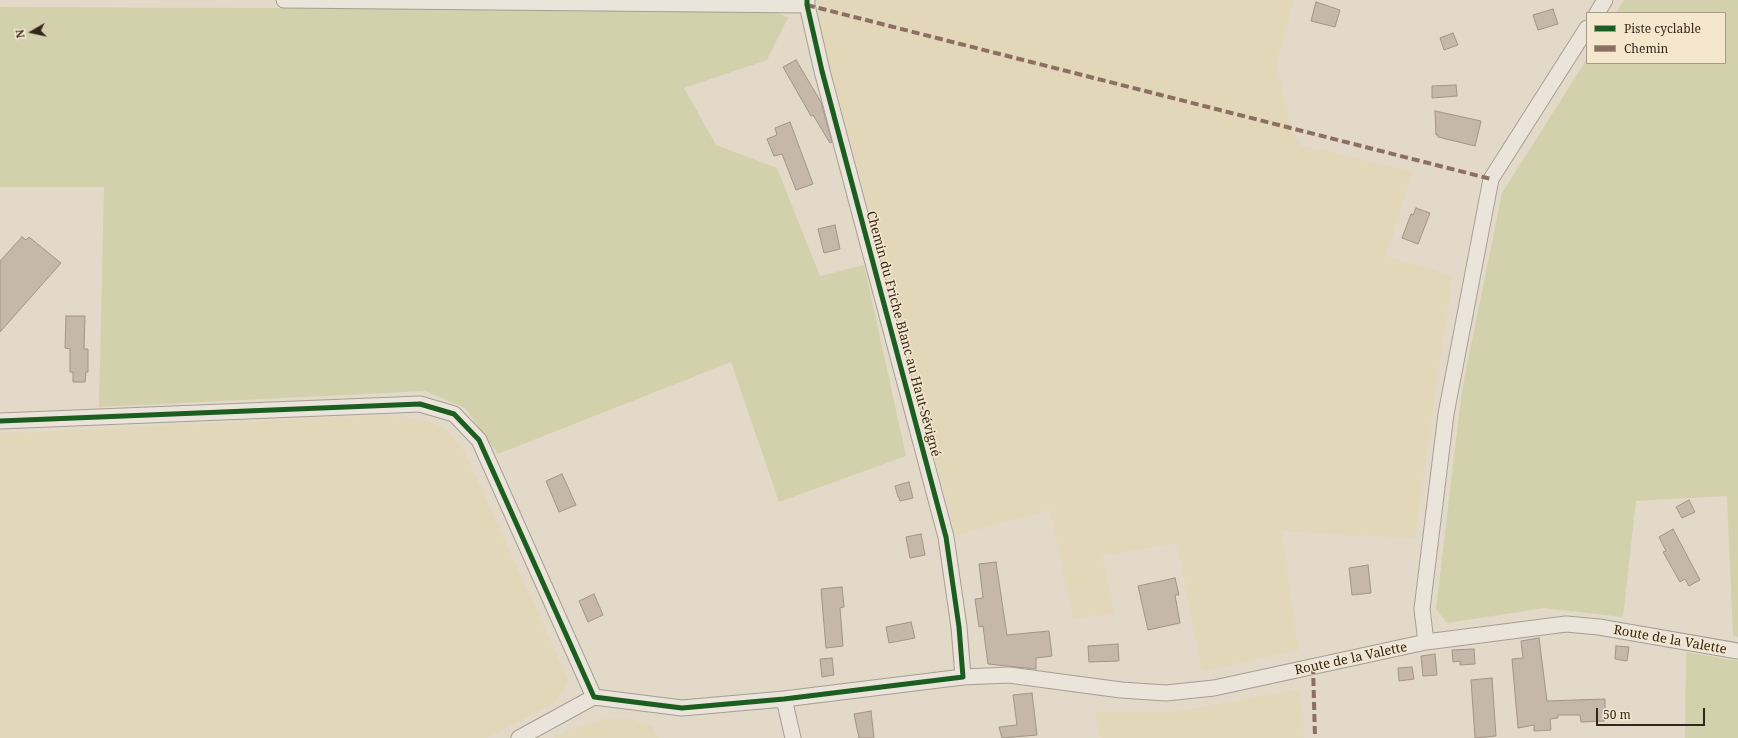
<!DOCTYPE html>
<html>
<head>
<meta charset="utf-8">
<style>
	body { margin:0 }
	#map { position:relative; width:1738px; height:738px; overflow:hidden; background:#e2d9c8; font-family:"Noto Serif",serif }
	canvas { display:block }
	.legend { position:absolute; left:1586px; top:12px; width:140px; height:52px; box-sizing:border-box; background:#f4e7cd; border:1px solid #a79a86; margin:0; padding:5px 7px; list-style:none; font-size:12px; color:#34261c }
	.legend li { display:flex; align-items:center; gap:8px; height:20px }
	.legend b { width:20px; border:1px solid #a79a86 }
	.north { position:absolute; left:12px; top:12px; width:40px; height:40px; -webkit-text-stroke:3px #f4e7cd; paint-order:stroke; rotate:261deg; font-size:11px; font-weight:700; line-height:16px; text-align:center; color:#34261c }
	.north::after { content:''; display:block; margin:auto; width:14px; height:18px; background:#34261c; clip-path:polygon(50% 0,100% 100%,50% 72%,0 100%) }
	.scale { position:absolute; left:1596px; top:708px; width:109px; height:18px; box-sizing:border-box; border:2px solid #34261c; border-top:0; padding-left:5px; font-size:12px; line-height:14px; white-space:nowrap; color:#34261c; -webkit-text-stroke:3px #f4e7cd; paint-order:stroke }
</style>
</head>
<body>
<div id="map">
<canvas width="1738" height="738"></canvas>
<ul class="legend">
<li><b style="height:5px;background:#1b5e20"></b>Piste cyclable</li>
<li><b style="height:5px;background:#8d6e63"></b>Chemin</li>
</ul>
<div class="north">N</div>
<div class="scale">50 m</div>
</div>
<script>
const ctx = document.querySelector('canvas').getContext('2d');
ctx.lineJoin = 'round';
function fillPath(path, color) { ctx.fillStyle = color; ctx.fill(path, 'evenodd'); }
const poly = rows => new Path2D(rows.map(r => 'M' + r).join(''));
function trace(path, color, width, dash) { ctx.strokeStyle = color; ctx.lineWidth = width; ctx.lineCap = dash ? 'butt' : 'round'; ctx.setLineDash(dash || []); ctx.stroke(path); }
function label(font, color, halo, rows, align = 'center') {
  ctx.font = font + ' "Noto Serif",serif'; ctx.lineWidth = 3; ctx.setLineDash([]); ctx.textBaseline = 'middle'; ctx.strokeStyle = halo; ctx.fillStyle = color; for (const [text, x, y, turn = 0] of rows) {
    ctx.save(); ctx.translate(x, y); ctx.rotate((+turn || 0) * Math.PI / 180); ctx.textAlign = isNaN(turn) ? turn : align; if (halo) ctx.strokeText(text, 0, 0); ctx.fillText(text, 0, 0); ctx.restore();
  }
}
fillPath(poly([
	[819,0,1294,0,1276,63,1288,116,1299,145,1413,172,1386,256,1452,276,1415,538,1281,531,1298,650,1202,671,1177,543,1102,556,1114,613,1073,618,1050,510,956,535,820,28],
	[386,415,421,420,443,427,463,449,569,682,554,703,487,738,0,738,0,434],
	[1299,690,1304,738,1101,738,1095,712,1174,712],
	[605,719,630,719,653,727,657,738,554,738,572,728]
]), '#e2d7b9');
fillPath(poly([
	[1624,0,1738,0,1738,637,1733,636,1727,496,1636,501,1623,617,1544,608,1447,623,1436,609,1462,390,1502,193,1587,59,1587,63,1725,63,1725,13,1616,13],
	[0,7,772,10,788,18,767,60,684,88,716,145,777,168,820,276,864,265,906,456,779,502,731,362,498,454,465,408,425,391,99,407,104,187,0,187],
	[1686,652,1738,661,1738,738,1685,738]
]), '#d3d1ab');
const building = poly([
	[1316,2,1340,10,1335,27,1311,21,1316,2],
	[1553,9,1558,24,1538,30,1533,15,1553,9],
	[1453,33,1458,45,1444,50,1440,38,1453,33],
	[796,60,821,102,832,142,830,143,813,115,811,116,783,67,796,60],
	[1456,85,1457,96,1432,98,1432,86,1456,85],
	[1435,111,1481,121,1475,146,1438,137,1438,135,1436,135,1435,111],
	[790,122,813,184,796,190,782,154,774,156,767,139,777,135,775,128,790,122],
	[1416,208,1430,213,1418,244,1402,238,1411,214,1413,215,1416,208],
	[835,225,840,249,824,253,818,229,835,225],
	[22,237,26,240,29,237,61,263,0,332,0,261,22,237],
	[66,316,85,316,84,349,88,349,88,372,86,372,85,382,73,382,73,372,70,372,70,349,65,348,66,316],
	[562,474,576,505,559,512,546,481,562,474],
	[909,482,913,498,900,501,899,497,898,497,895,486,909,482],
	[1689,500,1695,512,1682,518,1676,507,1689,500],
	[1673,529,1700,580,1689,586,1685,579,1680,582,1663,552,1666,551,1659,537,1673,529],
	[921,534,925,555,910,558,906,537,921,534],
	[996,562,1007,635,1049,631,1052,656,1036,658,1036,669,988,664,983,626,979,627,975,599,983,598,979,564,996,562],
	[1368,565,1371,593,1352,595,1349,568,1368,565],
	[1175,578,1179,595,1175,595,1180,623,1148,630,1138,586,1175,578],
	[842,587,844,607,840,608,843,646,826,648,821,589,842,587],
	[594,594,603,615,588,622,579,601,594,594],
	[911,622,915,638,889,643,886,627,911,622],
	[1539,638,1547,701,1605,699,1605,721,1581,722,1580,715,1558,715,1558,718,1550,719,1551,730,1534,731,1534,725,1518,728,1512,659,1523,658,1521,641,1539,638],
	[1118,644,1119,661,1089,662,1088,646,1118,644],
	[1616,646,1629,647,1627,661,1615,659,1616,646],
	[1474,649,1475,664,1460,665,1460,661,1453,662,1452,650,1474,649],
	[1435,654,1437,675,1423,676,1421,656,1435,654],
	[832,658,834,675,822,677,820,659,832,658],
	[1412,667,1414,679,1399,681,1398,668,1412,667],
	[1492,678,1496,736,1475,738,1471,680,1492,678],
	[1032,693,1037,735,1002,738,999,727,1017,725,1013,695,1032,693],
	[871,711,874,738,859,738,854,714,871,711]
]);
fillPath(building, '#c5b7a9');
trace(building, '#a29488', 1);
const minor = poly([
	[284,0,807,5],
	[807,0,807,5,822,71,946,537,959,627,963,677],
	[1597,13,1605,0],
	[0,421,420,404,454,414,479,440,594,697,682,708,784,699,963,677,1009,675,1121,690,1166,693,1214,688,1426,642,1566,624,1599,627,1738,651],
	[1426,642,1422,609,1446,414,1491,179,1587,28],
	[784,699,793,738],
	[519,738,594,697]
]);
trace(minor, '#a69e92', 17);
trace(minor, '#eae4db', 15);
trace(poly([
	[807,5,1491,179],
	[1313,666,1315,738]
]), '#8d6e63', 4, [8, 4]);
trace(poly([
	[0,421,420,404,454,414,479,440,594,697,682,708,784,699,963,677,959,627,946,537,822,71,807,5,807,0]
]), '#1b5e20', 5);
label('13px', '#34261c', '#f4e7cd', [
	["Chemin du Friche Blanc au Haut-Sévigné",903,334,75],
	["Route de la Valette",1670,640,10],
	["Route de la Valette",1351,659,-12]
]);
</script>
</body>
</html>
